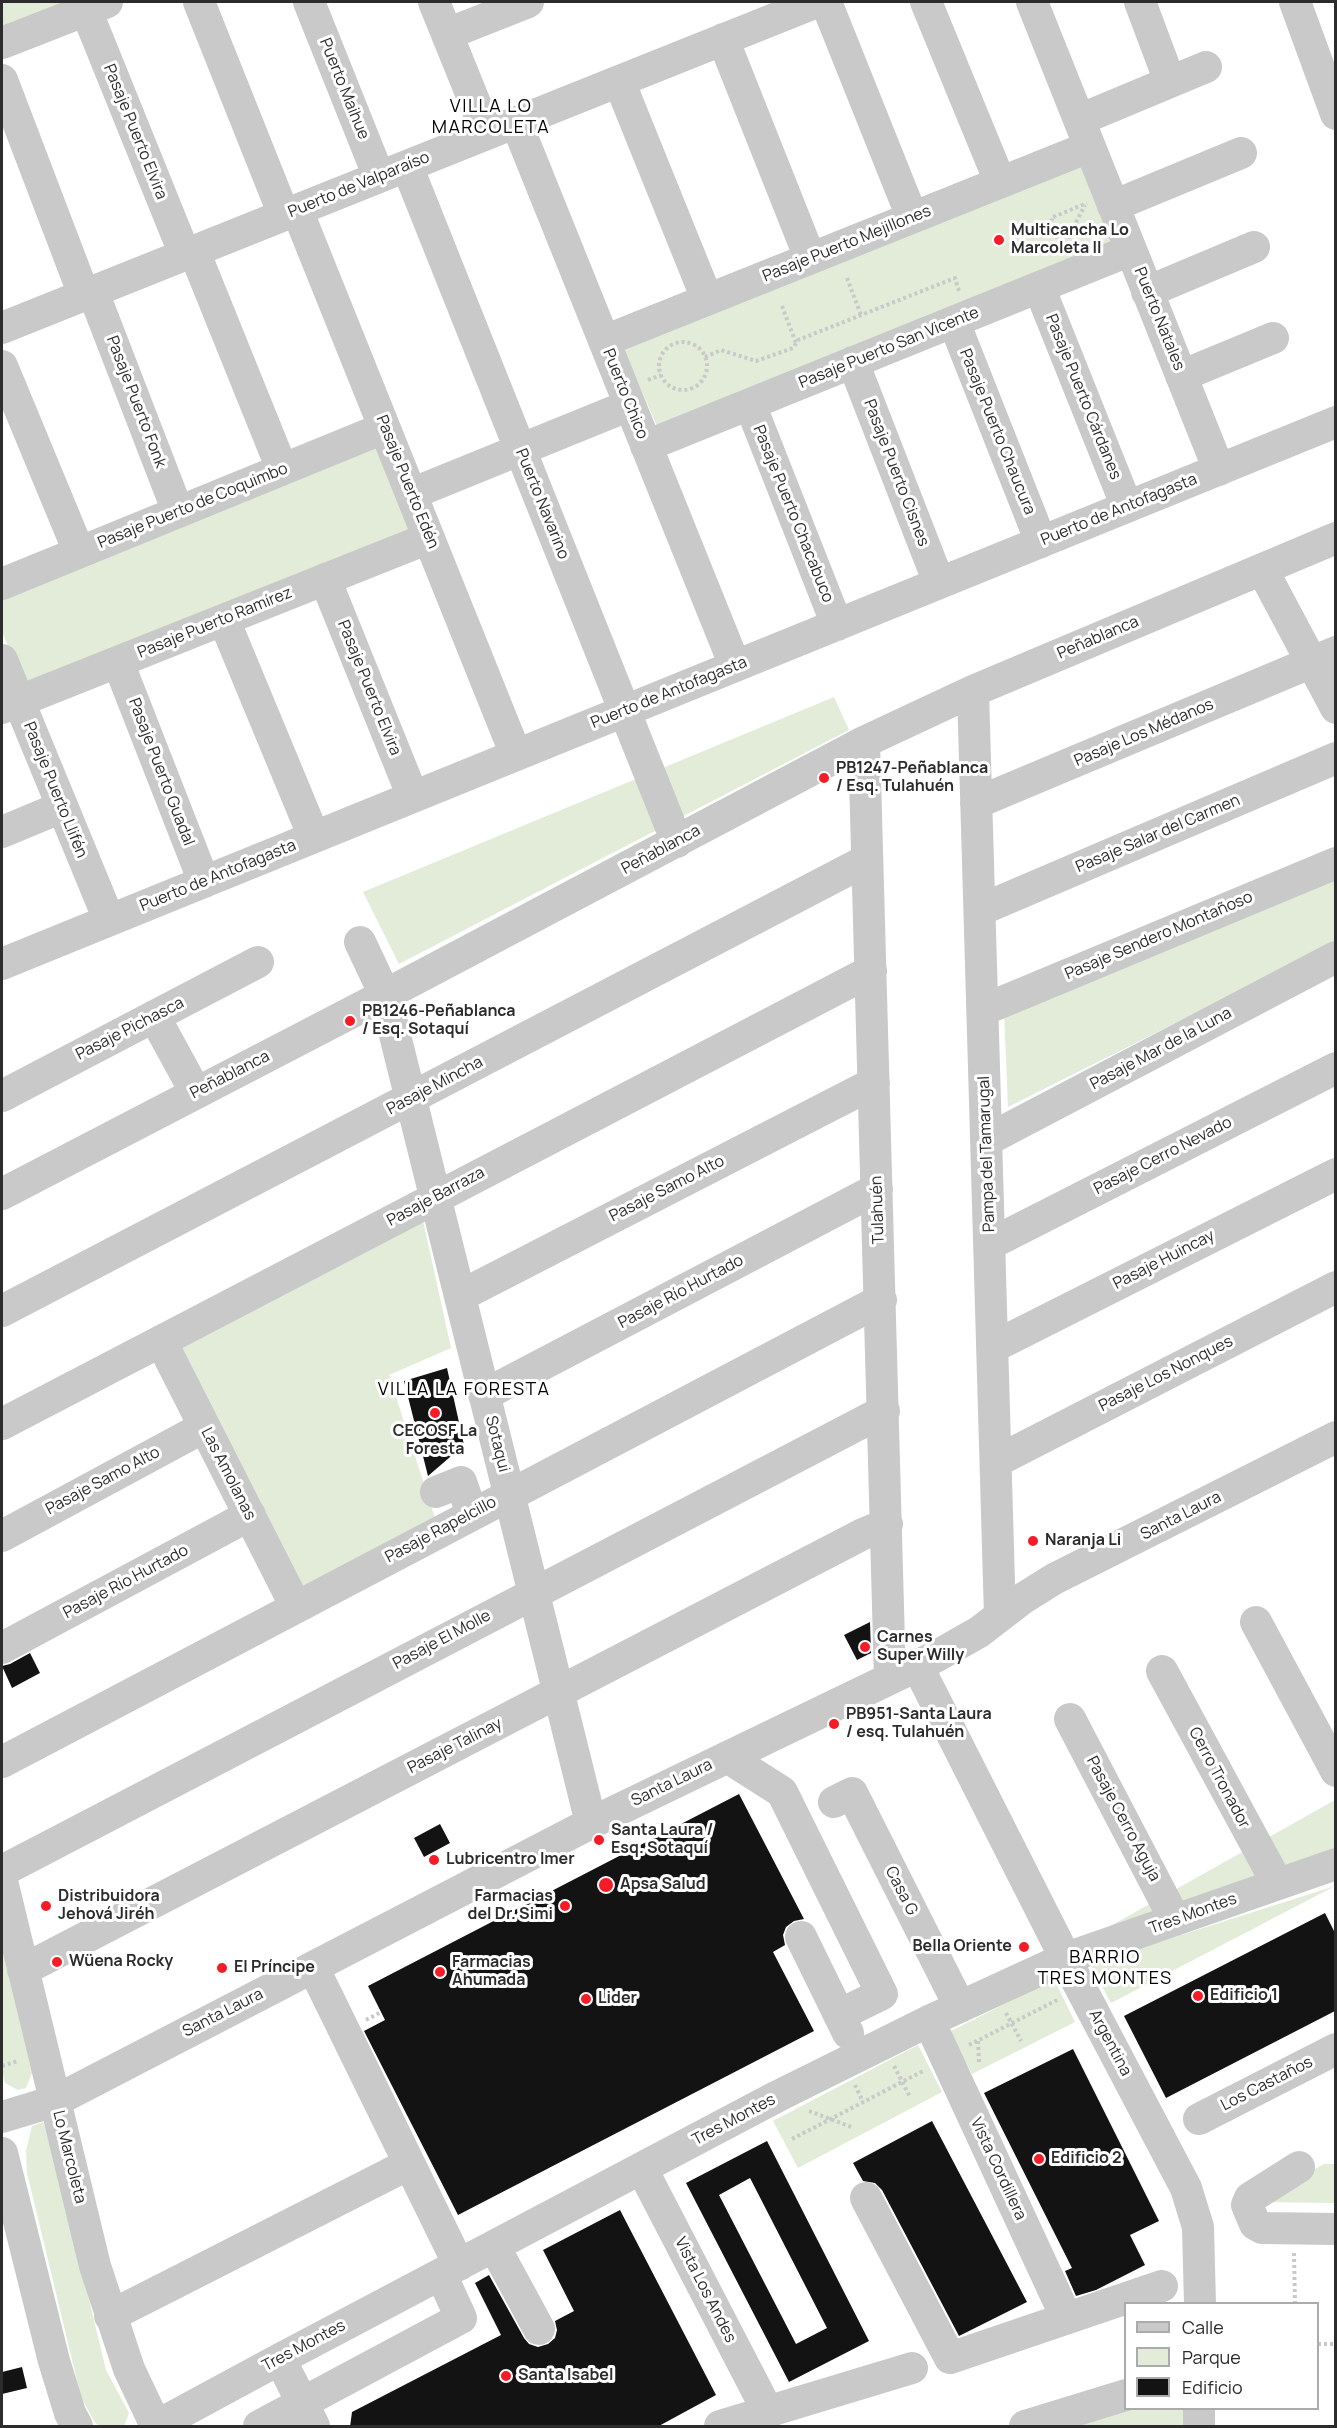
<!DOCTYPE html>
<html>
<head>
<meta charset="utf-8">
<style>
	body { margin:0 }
	#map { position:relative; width:1337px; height:2428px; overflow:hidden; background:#fff; font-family:Manrope,sans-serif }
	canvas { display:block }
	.frame { position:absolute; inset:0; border:3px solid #2c2c2c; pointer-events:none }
	.legend { position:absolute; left:1124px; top:2302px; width:195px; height:108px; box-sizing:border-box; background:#fff; border:2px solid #ababab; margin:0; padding:8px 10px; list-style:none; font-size:18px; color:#2c2c2c }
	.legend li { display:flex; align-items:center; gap:12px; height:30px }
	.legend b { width:30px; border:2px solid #ababab }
</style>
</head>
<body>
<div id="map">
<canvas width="1337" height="2428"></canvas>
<div class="frame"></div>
<ul class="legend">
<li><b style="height:8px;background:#c9c9c9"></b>Calle</li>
<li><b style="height:16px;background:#e2ecd8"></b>Parque</li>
<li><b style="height:16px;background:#131313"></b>Edificio</li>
</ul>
</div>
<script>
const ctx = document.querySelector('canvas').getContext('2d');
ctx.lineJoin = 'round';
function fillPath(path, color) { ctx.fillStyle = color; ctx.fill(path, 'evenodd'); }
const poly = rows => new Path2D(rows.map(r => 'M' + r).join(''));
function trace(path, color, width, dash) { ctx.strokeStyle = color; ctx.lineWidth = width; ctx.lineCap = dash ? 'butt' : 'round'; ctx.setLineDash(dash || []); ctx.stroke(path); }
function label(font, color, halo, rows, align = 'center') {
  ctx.font = font + ' Manrope,sans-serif'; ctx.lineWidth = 6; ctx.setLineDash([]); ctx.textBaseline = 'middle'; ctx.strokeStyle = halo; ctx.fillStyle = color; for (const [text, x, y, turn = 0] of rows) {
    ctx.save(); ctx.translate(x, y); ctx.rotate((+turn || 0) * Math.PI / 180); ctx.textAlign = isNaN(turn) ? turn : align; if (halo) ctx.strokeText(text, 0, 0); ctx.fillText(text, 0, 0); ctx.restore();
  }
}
fillPath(poly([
	[2,2,87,2,2,36],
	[1080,160,1117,246,659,431,621,343],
	[380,437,417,529,25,690,2,631,2,592],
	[834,697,849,730,399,964,363,892],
	[1335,873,1335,943,1008,1107,1004,1012],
	[422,1216,451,1348,389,1375,435,1518,299,1591,175,1347],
	[1335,1800,1335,1849,1098,1933],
	[1335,1886,1111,2003,1090,1964],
	[2,1948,32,2073,26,2088,18,2090,5,2083,2,2070],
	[1054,1979,1075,2022,972,2074,949,2032],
	[918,2045,942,2092,798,2168,773,2121],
	[43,2122,52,2146,106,2370,129,2413,124,2426,101,2426,95,2423,81,2397,27,2173,26,2151,32,2126],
	[1324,2164,1335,2164,1335,2203,1255,2202],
	[1126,2408,1190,2409,1190,2426,1064,2426]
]), '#e2ecd8');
fillPath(poly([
	[447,1368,464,1445,428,1476,404,1381],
	[870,1622,871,1653,857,1660,844,1635],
	[30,1653,40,1673,12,1688,2,1666,10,1664],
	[739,1794,804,1919,794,1921,786,1927,783,1935,785,1945,773,1952,814,2031,458,2215,364,2031,385,2020,368,1986],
	[440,1824,450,1843,424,1857,414,1838],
	[1325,1913,1335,1933,1335,2011,1166,2098,1124,2016],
	[1073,2049,1159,2221,1130,2235,1145,2265,1096,2290,1076,2296,1065,2271,1072,2268,984,2093],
	[932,2121,1027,2302,959,2336,882,2190,875,2183,863,2181,853,2163],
	[767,2141,869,2341,789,2382,686,2183],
	[750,2178,827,2328,796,2344,719,2195],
	[620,2210,716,2395,657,2427,350,2427,352,2412,501,2335,475,2283,489,2275,524,2338,529,2344,538,2347,548,2344,555,2338,557,2330,555,2321,574,2311,543,2250],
	[22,2367,27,2388,2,2394,2,2372]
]), '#131313');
trace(poly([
	[1062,249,1085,205],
	[1061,250,1051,218,1087,203],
	[847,278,861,315],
	[782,306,796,343],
	'659 366a24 24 0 1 1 48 0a24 24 0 1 1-48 0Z',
	[705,357,721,350,756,361,793,348,798,340,955,278,959,291],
	[648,380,661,375],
	[1006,2013,1021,2041],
	[366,2020,381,2012],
	[978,2041,979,2063],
	[969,2045,1059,1999],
	[2,2066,18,2061],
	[894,2066,910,2097],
	[855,2085,863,2102],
	[809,2111,854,2128],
	[792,2139,925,2070],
	[1294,2253,1295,2304],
	[1318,2344,1336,2344]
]), '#c9c9c9', 4, [3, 3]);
trace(poly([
	[199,2,284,215],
	[309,2,379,177],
	[434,2,487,133],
	[826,2,912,217],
	[926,2,1000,182],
	[1032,2,1219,470],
	[1140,2,1170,82],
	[1295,2,1336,114],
	[86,10,185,255],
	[447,34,528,2],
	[723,39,810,258],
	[2,43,107,2],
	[2,80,84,295],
	[619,81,707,299],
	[1079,120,1206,67],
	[516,122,735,666],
	[407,166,677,842],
	[1113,206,1241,153],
	[297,210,516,755],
	[194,251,282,469],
	[1039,287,1127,507],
	[93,292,178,512],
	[1147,292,1254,247],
	[954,322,1041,542],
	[2,328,817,2],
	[604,341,1089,147],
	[853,362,939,583],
	[2,366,79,552],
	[1181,376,1273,338],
	[750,404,837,625],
	[646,446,1131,250],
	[411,494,630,405],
	[1262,569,1336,708],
	[325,579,413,797],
	[2,584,384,428],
	[224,620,314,837],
	[2,660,109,920],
	[118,662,204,882],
	[973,691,1000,1616],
	[2,708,429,538],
	[864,742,890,1678],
	[976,803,1336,652],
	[2,832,62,807],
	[980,910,1336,758],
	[360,942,385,995,591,1823],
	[2,964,1336,422],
	[983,1010,1336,863],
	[154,1016,196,1093],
	[2,1096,258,962],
	[987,1140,1336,957],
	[2,1194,385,995,864,742,973,691,1336,538],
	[990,1244,1336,1068],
	[460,1296,874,1083],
	[2,1311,867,860],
	[161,1341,296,1607],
	[993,1347,1336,1174],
	[484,1395,877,1189],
	[2,1424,871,971],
	[997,1461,1336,1287],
	[436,1492,461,1482,472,1514],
	[2,1536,204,1427],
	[1256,1622,1336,1771],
	[2,1648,250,1515],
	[917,1665,1076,1979,1186,2188,1198,2227,1200,2304],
	[1162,1671,1277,1883],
	[1070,1719,1175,1920],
	[727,1757,782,1792,882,1994,839,2015],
	[2,1762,881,1300],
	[834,1802,852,1793,960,2007],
	[2,1871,884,1411],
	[2,1881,95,2266,129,2369,156,2426],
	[801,1937,848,2033],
	[313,1967,459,2265],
	[23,1970,863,1534,887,1524],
	[929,2021,1066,2317],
	[2,2117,55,2101,591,1823,935,1657,979,1632,1022,1599,1054,1579,1336,1437],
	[1199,2119,1336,2049],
	[2,2153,54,2361,70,2413,77,2426],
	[1299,2167,1250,2198,1247,2205,1255,2224,1262,2228,1336,2229],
	[642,2169,768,2412],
	[866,2198,950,2358,1162,2286],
	[494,2246,539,2329],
	[110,2316,409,2164],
	[280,2359,314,2426],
	[156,2426,280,2359,778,2096,929,2021,1066,1958,1336,1864],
	[259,2426,461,2318,441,2274],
	[720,2426,912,2368],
	[1025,2426,1126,2395],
	[1199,2426,1199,2408]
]), '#c9c9c9', 32);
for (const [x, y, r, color] of [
	[999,240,6,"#f51c28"],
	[824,778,6,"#f51c28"],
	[350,1021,6,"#f51c28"],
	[435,1413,6,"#f51c28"],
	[1033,1541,6,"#f51c28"],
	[865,1647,6,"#f51c28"],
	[834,1724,6,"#f51c28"],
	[599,1840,6,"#f51c28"],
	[434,1860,6,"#f51c28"],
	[606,1885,8,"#f51c28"],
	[46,1906,6,"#f51c28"],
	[565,1906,6,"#f51c28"],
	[1024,1947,6,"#f51c28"],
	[57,1962,6,"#f51c28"],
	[222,1968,6,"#f51c28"],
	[440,1972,6,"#f51c28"],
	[1198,1996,6,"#f51c28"],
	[586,1999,6,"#f51c28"],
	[1039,2159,6,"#f51c28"],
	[506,2376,6,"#f51c28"]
]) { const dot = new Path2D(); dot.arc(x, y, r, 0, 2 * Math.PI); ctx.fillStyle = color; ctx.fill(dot); trace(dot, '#fff', 2); }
label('16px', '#2c2c2c', '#fff', [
	["Puerto Maihue",344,89,68],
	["Pasaje Puerto Elvira",135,132,68],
	["Puerto de Valparaíso",359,185,-22],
	["Pasaje Puerto Mejillones",847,244,-22],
	["Puerto Natales",1159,319,68],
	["Pasaje Puerto San Vicente",889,348,-22],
	["Puerto Chico",625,394,68],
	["Pasaje Puerto Cárdanes",1083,397,68],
	["Pasaje Puerto Fonk",136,402,69],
	["Pasaje Puerto Chaucura",997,432,68],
	["Pasaje Puerto Cisnes",896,473,69],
	["Pasaje Puerto Edén",407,482,68],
	["Puerto Navarino",542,504,68],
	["Pasaje Puerto de Coquimbo",193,506,-22],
	["Puerto de Antofagasta",1119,510,-22],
	["Pasaje Puerto Chacabuco",793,514,68],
	["Pasaje Puerto Ramírez",215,623,-22],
	["Peñablanca",1098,638,-23],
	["Pasaje Puerto Elvira",369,688,68],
	["Puerto de Antofagasta",669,693,-22],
	["Pasaje Los Médanos",1144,733,-23],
	["Pasaje Puerto Guadal",161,772,69],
	["Pasaje Puerto Llifén",55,790,68],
	["Pasaje Salar del Carmen",1158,834,-23],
	["Peñablanca",661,850,-28],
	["Puerto de Antofagasta",218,876,-22],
	["Pasaje Sendero Montañoso",1159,936,-23],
	["Pasaje Pichasca",130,1029,-27],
	["Pasaje Mar de la Luna",1161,1049,-28],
	["Peñablanca",230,1075,-27],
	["Pasaje Mincha",435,1086,-28],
	["Pampa del Tamarugal",987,1154,-92],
	["Pasaje Cerro Nevado",1163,1156,-27],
	["Pasaje Samo Alto",667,1189,-27],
	["Pasaje Barraza",436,1197,-28],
	["Tulahuén",878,1210,-92],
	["Pasaje Huincay",1164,1260,-27],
	["Pasaje Río Hurtado",681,1292,-28],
	["Pasaje Los Nonques",1166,1374,-27],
	["Sotaqui",497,1444,76],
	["Las Amolanas",228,1474,63],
	["Pasaje Samo Alto",103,1481,-28],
	["Santa Laura",1181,1516,-27],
	["Pasaje Rapelcillo",441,1530,-28],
	["Pasaje Río Hurtado",126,1582,-28],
	["Pasaje El Molle",442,1640,-28],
	["Pasaje Talinay",455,1746,-27],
	["Cerro Tronador",1219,1778,62],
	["Santa Laura",672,1783,-26],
	["Pasaje Cerro Aguja",1123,1819,62],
	["Casa G",901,1891,63],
	["Tres Montes",1193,1914,-20],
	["Santa Laura",223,2013,-27],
	["Argentina",1110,2043,62],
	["Los Castaños",1267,2084,-27],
	["Tres Montes",734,2120,-28],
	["Lo Marcoleta",69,2157,76],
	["Vista Cordillera",998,2169,65],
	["Vista Los Andes",705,2290,63],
	["Tres Montes",304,2346,-28]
]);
label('bold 16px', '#2c2c2c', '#fff', [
	["Multicancha Lo",1011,231],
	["Marcoleta II",1011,249],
	["PB1247-Peñablanca",836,769],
	["/ Esq. Tulahuén",836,787],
	["PB1246-Peñablanca",362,1012],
	["/ Esq. Sotaquí",362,1030],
	["CECOSF La",435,1432,"center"],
	["Foresta",435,1450,"center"],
	["Naranja Li",1045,1541],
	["Carnes",877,1638],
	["Super Willy",877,1656],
	["PB951-Santa Laura",846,1715],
	["/ esq. Tulahuén",846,1733],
	["Santa Laura /",611,1831],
	["Esq. Sotaquí",611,1849],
	["Lubricentro Imer",446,1860],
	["Apsa Salud",620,1885],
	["Distribuidora",58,1897],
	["Jehová Jiréh",58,1915],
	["Farmacias",553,1897,"right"],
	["del Dr. Simi",553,1915,"right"],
	["Bella Oriente",1012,1947,"right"],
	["Wüena Rocky",69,1962],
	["Farmacias",452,1963],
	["Ahumada",452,1981],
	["El Príncipe",234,1968],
	["Edificio 1",1210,1996],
	["Lider",598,1999],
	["Edificio 2",1051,2159],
	["Santa Isabel",518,2376]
], 'left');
ctx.letterSpacing = '1.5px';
label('18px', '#000', '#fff', [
	["VILLA LO",491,107],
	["MARCOLETA",491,128],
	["VILLA LA FORESTA",464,1390],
	["BARRIO",1105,1958],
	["TRES MONTES",1105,1979]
]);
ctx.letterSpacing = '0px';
</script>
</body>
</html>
